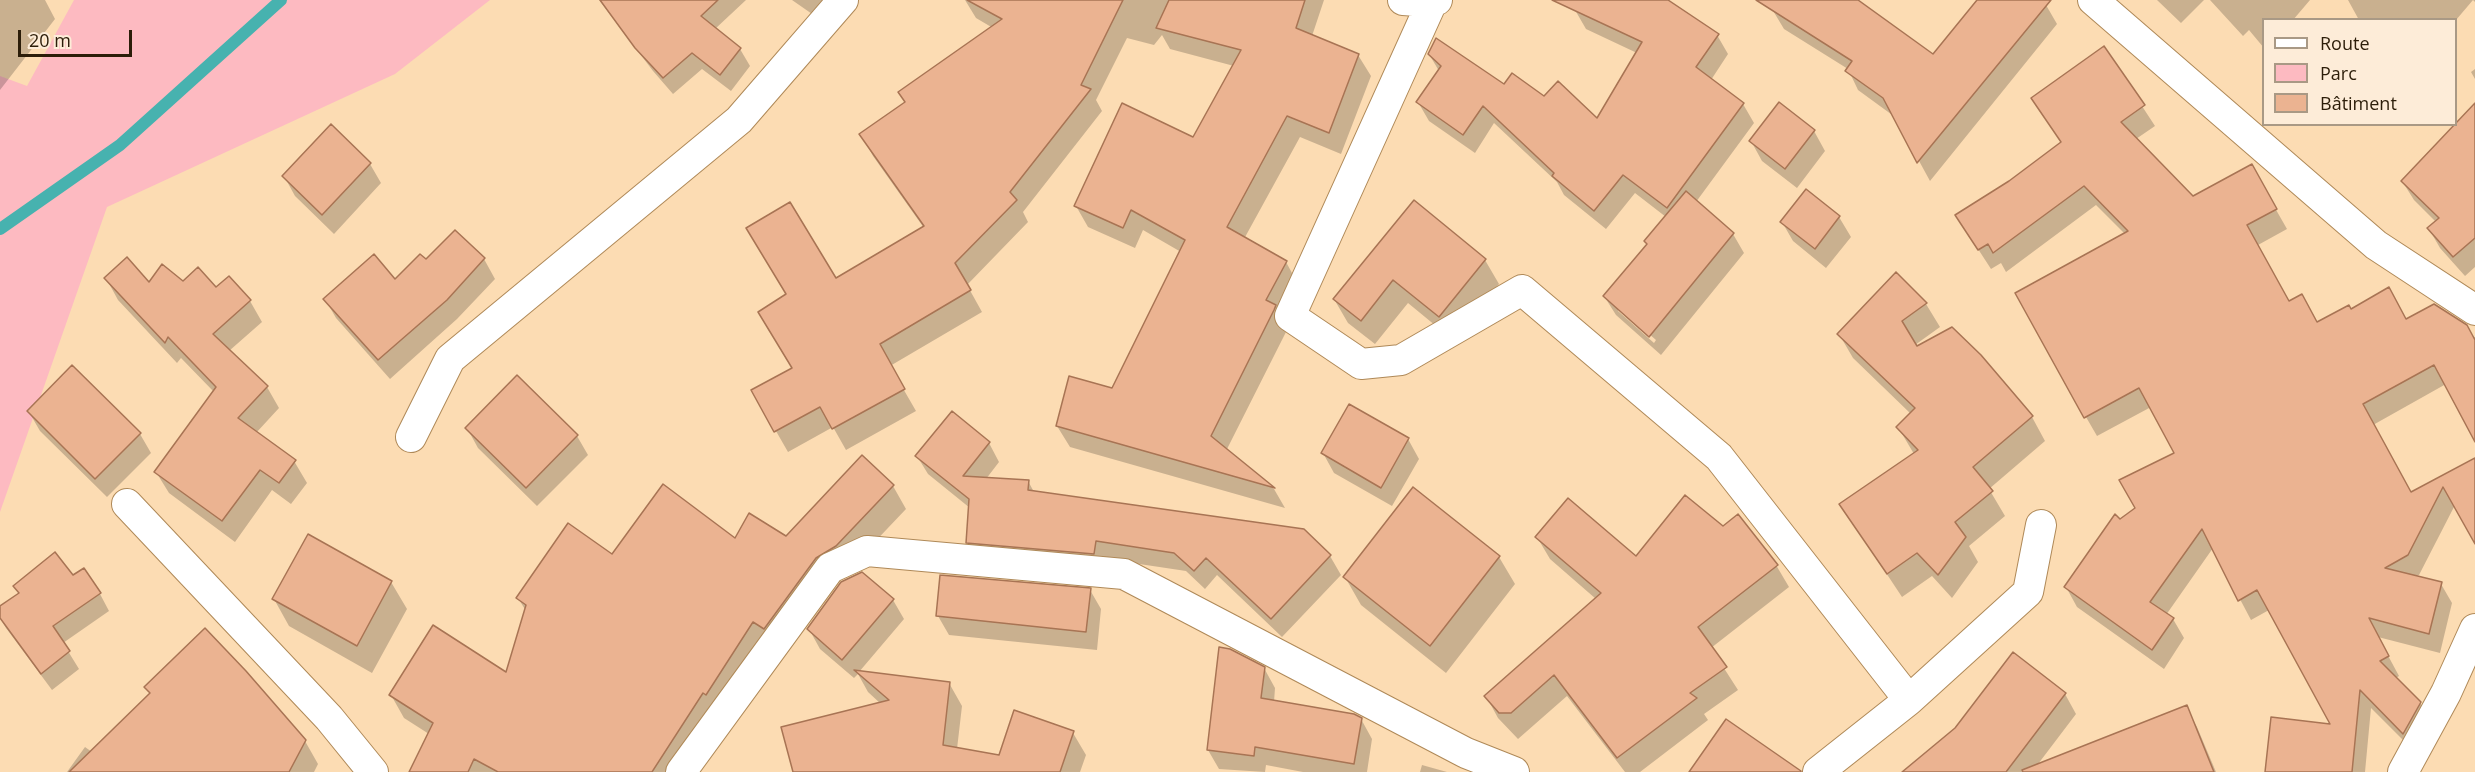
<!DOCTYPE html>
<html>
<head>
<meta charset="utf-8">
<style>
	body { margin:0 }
	#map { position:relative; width:2475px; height:772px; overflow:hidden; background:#fcdcb3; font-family:"Open Sans",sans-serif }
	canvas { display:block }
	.legend { position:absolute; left:2262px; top:18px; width:195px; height:108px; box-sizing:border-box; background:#fdecd8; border:2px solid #a99985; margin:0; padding:8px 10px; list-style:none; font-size:18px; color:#2c1d09 }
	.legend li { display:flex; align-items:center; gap:12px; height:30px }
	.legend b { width:30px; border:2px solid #a99985 }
	.scale { position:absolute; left:18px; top:30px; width:114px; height:27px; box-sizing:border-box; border:3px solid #2c1d09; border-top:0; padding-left:8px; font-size:18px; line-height:21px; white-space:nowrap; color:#2c1d09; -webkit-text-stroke:4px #fdecd8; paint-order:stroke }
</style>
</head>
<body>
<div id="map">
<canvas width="2475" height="772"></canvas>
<ul class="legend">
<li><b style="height:8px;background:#fff"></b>Route</li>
<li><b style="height:16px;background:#fdbac1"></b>Parc</li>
<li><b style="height:16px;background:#ebb391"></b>Bâtiment</li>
</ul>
<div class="scale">20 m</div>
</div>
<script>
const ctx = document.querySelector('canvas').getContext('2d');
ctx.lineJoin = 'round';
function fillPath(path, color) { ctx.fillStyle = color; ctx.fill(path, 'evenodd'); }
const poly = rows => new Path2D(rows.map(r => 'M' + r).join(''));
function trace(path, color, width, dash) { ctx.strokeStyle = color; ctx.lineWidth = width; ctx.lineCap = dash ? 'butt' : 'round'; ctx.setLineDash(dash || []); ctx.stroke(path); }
fillPath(poly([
	[74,0,490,0,395,74,107,207,0,512,0,76,27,86]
]), '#fdbac1');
fillPath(poly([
	[0,0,45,0,55,19,0,90],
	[599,0,746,0,715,29,740,49,750,66,731,91,702,69,673,94,653,71],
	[792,0,856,0,825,23],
	[965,0,1324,0,1312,36,1358,55,1371,76,1341,154,1300,137,1244,239,1286,262,1298,284,1286,332,1226,451,1274,489,1285,508,1070,447,1057,426,1113,390,1181,252,1143,230,1135,248,1088,227,1076,206,1194,139,1234,66,1170,49,1162,35,1154,45,1127,38,1096,100,1102,111,1023,212,1028,222,967,285,982,312,890,366,916,411,846,450,833,427,788,452,753,391,794,368,835,281,924,228,873,156,861,134,906,103,993,28,976,18],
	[1580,0,1665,0,1717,35,1728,54,1711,80,1743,104,1754,123,1696,202,1733,234,1744,253,1661,355,1616,315,1604,296,1648,245,1666,217,1635,193,1606,229,1564,195,1557,182,1494,123,1475,153,1429,121,1418,102,1439,71,1429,54,1504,86,1544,98,1597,121,1637,53,1586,29,1575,10],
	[1618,307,1656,340,1654,343,1618,311],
	[1778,0,1855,0,1934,56,1979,0,2040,0,2046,5,2057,24,1930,181,1895,117,1858,90,1848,69,1784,29,1772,9],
	[2157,0,2204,0,2181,23],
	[2210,0,2310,0,2293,20,2264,20,2264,48,2249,30,2243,36],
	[2348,0,2475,0,2475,2,2473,0,2456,20,2359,20],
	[2104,48,2155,126,2136,139,2193,198,2251,166,2287,229,2258,245,2289,303,2317,324,2350,311,2406,321,2475,337,2475,433,2446,384,2373,425,2411,494,2475,478,2475,541,2455,505,2419,575,2415,577,2441,584,2452,603,2440,653,2378,637,2399,676,2396,678,2420,703,2432,723,2415,752,2371,708,2365,772,2266,772,2333,726,2269,610,2251,620,2213,548,2166,615,2173,619,2184,638,2164,669,2077,607,2066,587,2137,509,2176,454,2151,407,2097,436,2086,417,2125,234,2096,205,2006,272,2001,263,1991,269,1969,235,2010,182,2062,143,2033,98],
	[2475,69,2475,79,2471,72],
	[1780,104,1814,131,1825,151,1797,188,1762,161,1751,141],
	[2475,105,2475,267,2465,276,2440,248,2429,229,2436,222,2414,200,2402,181],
	[331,126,370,164,381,183,334,234,295,196,284,176],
	[1806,191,1839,217,1851,237,1826,268,1793,241,1782,222],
	[1414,202,1485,260,1499,284,1453,340,1408,303,1375,344,1348,323,1334,299],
	[455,232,484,259,495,279,457,319,390,379,336,318,325,299,395,281,427,262],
	[106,278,149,284,183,283,216,289,250,301,262,322,229,351,267,387,279,408,256,433,294,461,307,483,291,504,272,490,235,542,169,493,156,472,214,392,181,358,177,363,118,300],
	[1926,304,1940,327,1915,345,2032,417,2045,441,1989,489,2005,516,1969,546,1978,562,1952,598,1932,576,1902,597,1841,505,1914,454,1898,427,1911,414,1853,358,1839,334],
	[29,412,140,434,151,453,107,497,40,431],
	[467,428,577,436,588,455,537,506,478,448],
	[1408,439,1419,459,1392,506,1334,473,1323,453],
	[989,443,999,462,986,479,1028,481,1034,492,1303,530,1330,556,1341,575,1282,637,1217,575,1205,589,1186,571,1106,559,979,561,968,542,970,508,928,474,917,456],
	[893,486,906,509,849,569,829,581,680,772,410,772,429,734,404,718,391,695,507,674,526,611,518,598,613,556,735,540,787,537],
	[1413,489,1499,557,1515,584,1446,673,1361,605,1345,577],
	[1723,528,1776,565,1789,587,1711,648,1738,690,1704,714,1708,720,1640,772,1625,772,1567,696,1518,739,1498,718,1486,696,1596,599,1550,559,1537,537,1636,558],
	[73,577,100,594,109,611,63,643,79,669,52,690,6,628,0,618,0,608,20,594,15,586],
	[391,582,407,609,372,673,289,626,274,599],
	[1090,590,1101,609,1097,650,949,635,938,616],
	[893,600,904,619,859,672,949,683,962,706,957,749,1000,756,1073,733,1086,755,1080,772,794,772,881,704,868,692,858,674,854,678,820,649,809,629],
	[1264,668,1275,688,1274,702,1361,719,1372,739,1367,772,1303,772,1266,765,1265,772,1219,769,1208,750],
	[146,687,305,741,318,764,314,772,67,772,85,747,92,752,150,694],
	[2065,694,2076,714,2032,772,1926,772],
	[2186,707,2197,727,2216,772,2053,772],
	[1422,765,1447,772,1420,772]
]), '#0003');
trace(poly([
	[0,229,120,145,281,0]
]), '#47b2af', 12);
const building = poly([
	[600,0,718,0,701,16,741,48,720,75,692,53,663,78,635,48,600,0],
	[967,0,1123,0,1081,85,1091,89,1010,192,1017,200,955,263,971,290,880,344,905,389,832,429,820,407,774,432,751,390,792,368,758,312,786,294,746,228,790,202,836,278,924,226,859,134,905,102,898,92,1002,19,967,0],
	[1169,0,1305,0,1296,28,1359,54,1329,133,1287,116,1227,227,1287,261,1266,300,1276,305,1274,310,1211,436,1275,488,1056,426,1069,376,1112,388,1185,240,1131,210,1123,228,1074,206,1122,103,1193,137,1241,50,1156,28,1169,0],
	[1552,0,1668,0,1719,34,1696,67,1744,103,1667,208,1623,175,1594,211,1552,176,1554,173,1483,106,1463,135,1416,102,1441,66,1428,54,1436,38,1504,84,1512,73,1544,96,1558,81,1597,118,1642,42,1552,0],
	[1756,0,1858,0,1933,54,1977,0,2051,0,1917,163,1883,98,1845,71,1852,61,1756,0],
	[2104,46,2145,105,2121,122,2193,196,2252,164,2277,209,2247,225,2289,301,2302,294,2317,322,2349,305,2351,309,2389,287,2406,319,2434,304,2467,325,2475,340,2475,442,2434,365,2363,404,2411,492,2475,458,2475,544,2443,487,2408,555,2385,568,2442,582,2429,634,2369,618,2389,656,2380,661,2421,702,2403,734,2360,690,2352,772,2265,772,2271,717,2330,724,2257,590,2238,601,2202,529,2150,602,2174,618,2152,650,2064,587,2115,514,2120,519,2135,508,2119,480,2174,453,2139,388,2084,418,2015,293,2128,231,2084,186,1993,253,1988,244,1978,250,1955,215,2009,181,2061,142,2031,98,2104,46],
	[1779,102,1815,130,1785,169,1749,141,1779,102],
	[2475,103,2475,238,2453,257,2427,228,2439,218,2401,181,2475,103],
	[331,124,371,163,322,215,282,176,331,124],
	[1806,189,1840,216,1815,249,1780,222,1806,189],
	[1686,191,1734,233,1649,337,1603,296,1647,244,1644,241,1686,191],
	[1414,200,1486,259,1439,317,1393,280,1361,321,1333,299,1414,200],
	[455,230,485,258,447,300,378,360,323,299,374,254,395,279,420,254,426,259,455,230],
	[127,257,149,282,162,264,183,281,198,267,216,287,229,276,251,300,213,334,268,386,238,418,296,460,279,483,260,470,222,521,154,472,216,387,168,337,165,343,104,278,127,257],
	[1896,272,1927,303,1902,321,1917,346,1952,327,1981,355,2033,416,1973,467,1993,491,1955,522,1966,537,1938,575,1917,553,1887,574,1839,504,1918,450,1896,427,1915,408,1837,334,1896,272],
	[72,365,141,433,95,479,27,411,72,365],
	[517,375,578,435,526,488,465,428,517,375],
	[1349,404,1409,438,1381,488,1321,453,1349,404],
	[952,411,990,442,963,476,1029,480,1028,490,1304,529,1331,555,1271,619,1206,558,1194,571,1174,553,1096,541,1094,554,966,543,969,499,915,456,952,411],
	[862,455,894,485,836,546,816,558,764,629,753,622,706,695,703,693,652,772,498,772,474,759,468,772,409,772,433,723,389,695,433,625,506,672,526,605,516,598,568,523,612,554,663,484,735,538,749,513,786,536,862,455],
	[1413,487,1500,556,1430,646,1343,577,1413,487],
	[1685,495,1723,526,1738,514,1778,565,1698,627,1727,667,1690,693,1697,698,1617,758,1554,675,1511,713,1499,713,1484,696,1601,593,1535,537,1568,498,1636,556,1685,495],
	[308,534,392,581,357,646,272,599,308,534],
	[55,552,73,575,84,568,101,593,53,626,70,651,41,674,0,618,0,606,19,593,13,586,55,552],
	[862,572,894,599,842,660,807,629,841,582,862,572],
	[940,575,1091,588,1086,632,936,616,940,575],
	[205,628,246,671,306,740,289,772,69,772,150,693,144,687,205,628],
	[1219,647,1230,649,1265,667,1261,698,1354,714,1362,718,1354,764,1255,747,1254,756,1207,750,1219,647],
	[2013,652,2066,693,2006,772,1902,772,1955,728,2013,652],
	[854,670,950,682,943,745,999,755,1014,710,1074,731,1060,772,793,772,781,727,889,700,854,670],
	[2187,705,2214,772,2023,772,2022,770,2187,705],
	[1726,719,1801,771,1801,772,1689,772,1726,719]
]);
fillPath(building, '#ebb391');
trace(building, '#a87454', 1.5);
const street = poly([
	[1403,0,1432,2,1437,0],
	[2093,0,2376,245,2475,310],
	[1432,2,1290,316,1361,364,1401,360,1522,290,1719,457,1909,700],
	[411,437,450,359,739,120,843,0],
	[127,504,329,718,373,772],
	[681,772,830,568,867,551,1124,574,1466,753,1514,772],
	[1818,772,1909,700,2028,592,2041,525],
	[2403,772,2446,693,2475,629]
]);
trace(street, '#af8958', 32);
trace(street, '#fff', 30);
</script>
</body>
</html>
